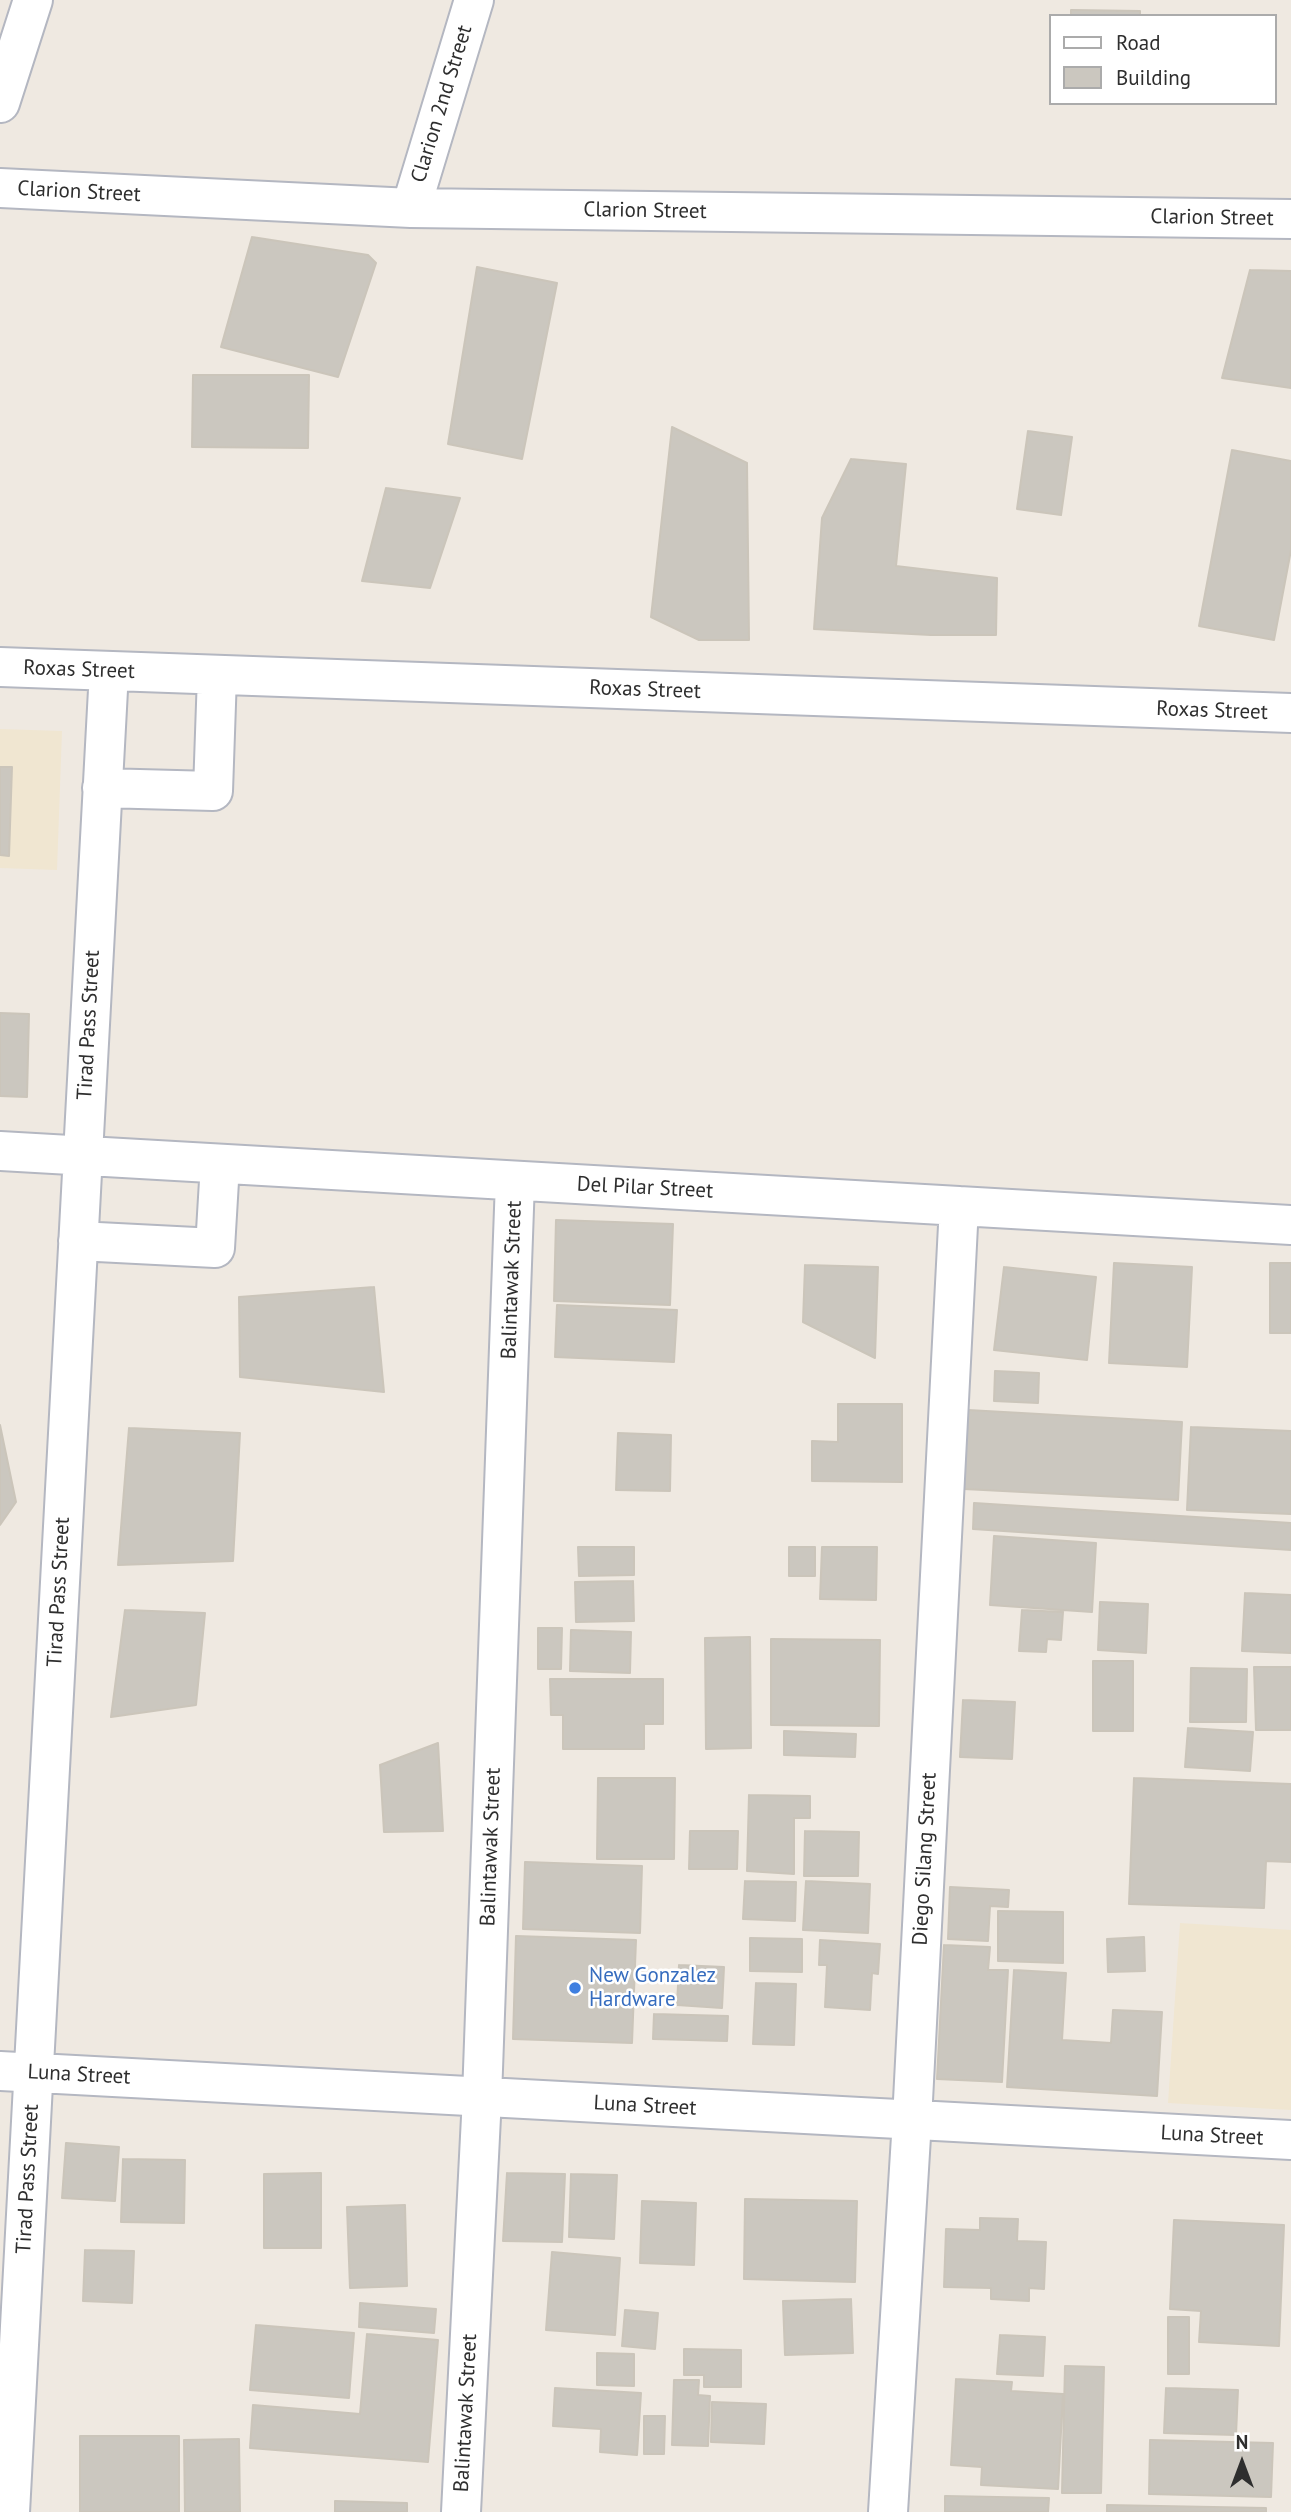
<!DOCTYPE html>
<html>
<head>
<meta charset="utf-8">
<style>
	body { margin:0 }
	#map { position:relative; width:1291px; height:2512px; overflow:hidden; background:#efe9e1; font-family:"PT Sans",sans-serif }
	canvas { display:block }
	.legend { position:absolute; left:1049px; top:14px; width:228px; height:91px; box-sizing:border-box; background:#fff; border:2px solid #ababab; margin:0; padding:9px 12px; list-style:none; font-size:21px; color:#2e2e2e }
	.legend li { display:flex; align-items:center; gap:14px; height:35px }
	.legend b { width:35px; border:2px solid #ababab }
	.north { position:absolute; left:1207px; top:2428px; width:70px; height:70px; -webkit-text-stroke:5px #fff; paint-order:stroke; rotate:0deg; font-size:19px; font-weight:700; line-height:28px; text-align:center; color:#2e2e2e }
	.north::after { content:''; display:block; margin:auto; width:24px; height:32px; background:#2e2e2e; clip-path:polygon(50% 0,100% 100%,50% 72%,0 100%) }
</style>
</head>
<body>
<div id="map">
<canvas width="1291" height="2512"></canvas>
<ul class="legend">
<li><b style="height:9px;background:#fff"></b>Road</li>
<li><b style="height:19px;background:#cbc7bf"></b>Building</li>
</ul>
<div class="north">N</div>
</div>
<script>
const ctx = document.querySelector('canvas').getContext('2d');
ctx.lineJoin = 'round';
function fillPath(path, color) { ctx.fillStyle = color; ctx.fill(path, 'evenodd'); }
const poly = rows => new Path2D(rows.map(r => 'M' + r).join(''));
function trace(path, color, width, dash) { ctx.strokeStyle = color; ctx.lineWidth = width; ctx.lineCap = dash ? 'butt' : 'round'; ctx.setLineDash(dash || []); ctx.stroke(path); }
function label(font, color, halo, rows, align = 'center') {
  ctx.font = font + ' "PT Sans",sans-serif'; ctx.lineWidth = 5; ctx.setLineDash([]); ctx.textBaseline = 'middle'; ctx.strokeStyle = halo; ctx.fillStyle = color; for (const [text, x, y, turn = 0] of rows) {
    ctx.save(); ctx.translate(x, y); ctx.rotate((+turn || 0) * Math.PI / 180); ctx.textAlign = isNaN(turn) ? turn : align; if (halo) ctx.strokeText(text, 0, 0); ctx.fillText(text, 0, 0); ctx.restore();
  }
}
fillPath(poly([
	[0,729,62,731,57,870,0,868],
	[1180,1923,1291,1930,1291,2110,1168,2103]
]), '#f0e6d1');
const building = poly([
	[1071,10,1140,11,1140,16,1071,16,1071,10],
	[252,237,368,255,376,263,338,377,221,347,252,237],
	[477,267,557,283,522,459,448,444,477,267],
	[1250,270,1291,271,1291,388,1222,378,1250,270],
	[193,375,309,375,308,448,192,447,193,375],
	[672,427,747,463,749,640,699,640,651,617,672,427],
	[1028,431,1072,437,1061,515,1017,509,1028,431],
	[1232,450,1291,461,1291,550,1274,640,1199,626,1232,450],
	[851,459,906,464,896,566,997,578,996,635,931,635,814,629,822,518,851,459],
	[386,488,460,498,430,588,362,581,386,488],
	[0,767,12,767,9,856,0,855,0,767],
	[0,1013,29,1014,27,1097,0,1096,0,1013],
	[556,1220,673,1224,670,1305,554,1301,556,1220],
	[1114,1263,1192,1267,1187,1367,1109,1363,1114,1263],
	[1270,1263,1291,1263,1291,1333,1270,1333,1270,1263],
	[805,1265,878,1267,875,1358,803,1322,805,1265],
	[1004,1267,1096,1277,1087,1360,994,1350,1004,1267],
	[374,1287,384,1392,240,1377,239,1297,374,1287],
	[557,1305,677,1310,674,1362,555,1357,557,1305],
	[995,1371,1039,1373,1038,1403,994,1401,995,1371],
	[838,1404,902,1404,902,1482,812,1481,812,1441,838,1442,838,1404],
	[968,1410,1182,1422,1178,1500,964,1489,968,1410],
	[0,1425,16,1502,0,1525,0,1425],
	[1191,1427,1291,1431,1291,1514,1187,1510,1191,1427],
	[129,1428,240,1433,233,1561,118,1565,129,1428],
	[618,1433,671,1435,670,1491,616,1490,618,1433],
	[974,1503,1291,1523,1291,1550,973,1529,974,1503],
	[994,1536,1096,1543,1092,1612,990,1605,994,1536],
	[578,1547,634,1547,634,1575,579,1576,578,1547],
	[789,1547,815,1547,815,1576,789,1576,789,1547],
	[822,1547,877,1547,876,1600,820,1599,822,1547],
	[633,1581,634,1621,576,1622,575,1582,633,1581],
	[1245,1593,1291,1595,1291,1653,1242,1651,1245,1593],
	[1100,1602,1148,1604,1146,1653,1098,1650,1100,1602],
	[125,1610,205,1613,196,1705,111,1717,125,1610],
	[1022,1610,1063,1612,1061,1640,1047,1639,1046,1652,1019,1651,1022,1610],
	[538,1628,562,1628,561,1669,538,1669,538,1628],
	[571,1630,631,1632,630,1673,570,1671,571,1630],
	[750,1637,751,1748,706,1749,705,1638,750,1637],
	[771,1639,880,1640,879,1726,771,1725,771,1639],
	[1093,1661,1133,1661,1133,1731,1093,1731,1093,1661],
	[1254,1667,1291,1667,1291,1730,1256,1730,1254,1667],
	[1191,1668,1247,1669,1246,1722,1190,1722,1191,1668],
	[550,1679,663,1679,663,1724,644,1724,644,1749,563,1749,563,1715,551,1715,550,1679],
	[963,1700,1015,1702,1012,1759,960,1757,963,1700],
	[1188,1728,1253,1732,1250,1771,1185,1767,1188,1728],
	[784,1731,856,1734,855,1757,784,1755,784,1731],
	[438,1743,443,1831,384,1832,380,1765,438,1743],
	[598,1778,675,1778,674,1859,597,1859,598,1778],
	[1134,1778,1291,1784,1291,1862,1266,1861,1264,1908,1129,1904,1134,1778],
	[749,1795,810,1796,810,1818,794,1818,794,1874,747,1871,749,1795],
	[690,1831,738,1831,737,1869,689,1869,690,1831],
	[805,1831,859,1832,858,1876,804,1876,805,1831],
	[525,1862,642,1866,640,1933,523,1929,525,1862],
	[745,1881,796,1882,795,1921,743,1919,745,1881],
	[806,1881,870,1884,868,1933,803,1930,806,1881],
	[950,1887,1009,1890,1008,1907,990,1906,988,1941,948,1939,950,1887],
	[998,1911,1063,1912,1063,1963,998,1961,998,1911],
	[516,1936,636,1940,632,2043,513,2039,516,1936],
	[1144,1937,1145,1971,1108,1972,1107,1939,1144,1937],
	[750,1938,802,1939,802,1972,750,1971,750,1938],
	[820,1940,880,1944,878,1974,872,1973,870,2010,825,2007,827,1965,819,1965,820,1940],
	[944,1945,990,1947,988,1970,1008,1970,1002,2082,937,2079,944,1945],
	[679,1965,724,1967,722,2008,677,2005,679,1965],
	[1014,1970,1066,1973,1062,2040,1111,2043,1113,2010,1162,2012,1157,2096,1007,2087,1014,1970],
	[756,1983,796,1984,794,2045,753,2044,756,1983],
	[654,2014,728,2016,727,2041,653,2039,654,2014],
	[66,2143,119,2147,115,2201,62,2198,66,2143],
	[123,2159,185,2160,184,2223,121,2222,123,2159],
	[321,2173,321,2248,264,2248,264,2174,321,2173],
	[507,2173,565,2174,562,2242,503,2241,507,2173],
	[571,2174,617,2175,614,2239,569,2237,571,2174],
	[745,2199,857,2201,855,2282,744,2279,745,2199],
	[642,2201,696,2203,694,2265,640,2263,642,2201],
	[405,2205,407,2286,350,2288,347,2207,405,2205],
	[980,2218,1018,2219,1017,2241,1046,2242,1044,2289,1029,2288,1029,2301,991,2299,991,2288,944,2287,946,2229,980,2230,980,2218],
	[1174,2220,1284,2225,1279,2346,1199,2342,1201,2311,1170,2309,1174,2220],
	[85,2250,134,2251,132,2303,83,2301,85,2250],
	[552,2252,620,2258,615,2335,546,2330,552,2252],
	[851,2299,853,2353,785,2355,783,2301,851,2299],
	[360,2303,436,2309,434,2333,359,2327,360,2303],
	[625,2310,658,2313,655,2349,622,2346,625,2310],
	[1168,2317,1189,2317,1189,2374,1168,2374,1168,2317],
	[256,2325,354,2333,349,2398,250,2390,256,2325],
	[367,2334,438,2340,428,2462,250,2448,253,2405,360,2414,367,2334],
	[1000,2335,1045,2337,1043,2376,997,2374,1000,2335],
	[684,2349,741,2350,741,2387,704,2387,704,2375,684,2375,684,2349],
	[597,2353,634,2354,634,2386,597,2385,597,2353],
	[1065,2366,1104,2367,1101,2493,1062,2493,1065,2366],
	[956,2379,1012,2382,1011,2391,1063,2394,1058,2489,981,2485,982,2467,951,2465,956,2379],
	[674,2380,699,2380,698,2395,710,2396,708,2446,672,2445,674,2380],
	[555,2388,641,2393,637,2455,600,2452,601,2429,553,2426,555,2388],
	[1166,2388,1238,2390,1236,2435,1164,2433,1166,2388],
	[712,2402,766,2404,764,2444,711,2442,712,2402],
	[644,2416,665,2416,664,2454,644,2454,644,2416],
	[80,2436,179,2436,179,2512,80,2512,80,2436],
	[239,2439,240,2512,185,2512,184,2440,239,2439],
	[1150,2440,1273,2443,1271,2497,1149,2494,1150,2440],
	[945,2496,1049,2498,1048,2512,945,2512,945,2496],
	[335,2501,407,2503,407,2512,335,2512,335,2501],
	[1107,2505,1266,2508,1266,2512,1107,2512,1107,2505]
]);
fillPath(building, '#cbc7bf');
trace(building, '#cbc5ba', 2);
const minor = poly([
	[0,103,33,0],
	[0,188,411,208,1291,219],
	[411,208,474,0],
	[0,667,1291,713],
	[102,788,213,791,217,675],
	[0,1151,1291,1225],
	[78,1241,215,1248,220,1164],
	[0,2071,1291,2140],
	[10,2512,109,671],
	[461,2512,482,2097,515,1181],
	[888,2512,912,2120,959,1206]
]);
trace(minor, '#b4b7c1', 42);
trace(minor, '#fff', 38);
for (const [x, y, r, color] of [
	[575,1988,7,"#3f7fe0"]
]) { const dot = new Path2D(); dot.arc(x, y, r, 0, 2 * Math.PI); ctx.fillStyle = color; ctx.fill(dot); trace(dot, '#fff', 2.5); }
label('21px', '#2e2e2e', '#fff', [
	["Clarion 2nd Street",442,104,-73],
	["Clarion Street",79,192,3],
	["Clarion Street",645,211,1],
	["Clarion Street",1212,218,1],
	["Roxas Street",79,670,2],
	["Roxas Street",645,690,2],
	["Roxas Street",1212,711,2],
	["Tirad Pass Street",89,1025,-87],
	["Del Pilar Street",645,1188,3],
	["Balintawak Street",512,1280,-88],
	["Tirad Pass Street",59,1592,-87],
	["Balintawak Street",491,1847,-88],
	["Diego Silang Street",925,1859,-87],
	["Luna Street",79,2075,3],
	["Luna Street",645,2106,3],
	["Luna Street",1212,2136,3],
	["Tirad Pass Street",28,2179,-87],
	["Balintawak Street",466,2413,-87]
]);
label('21px', '#366cbe', '#fff', [
	["New Gonzalez",589,1976],
	["Hardware",589,2000]
], 'left');
</script>
</body>
</html>
